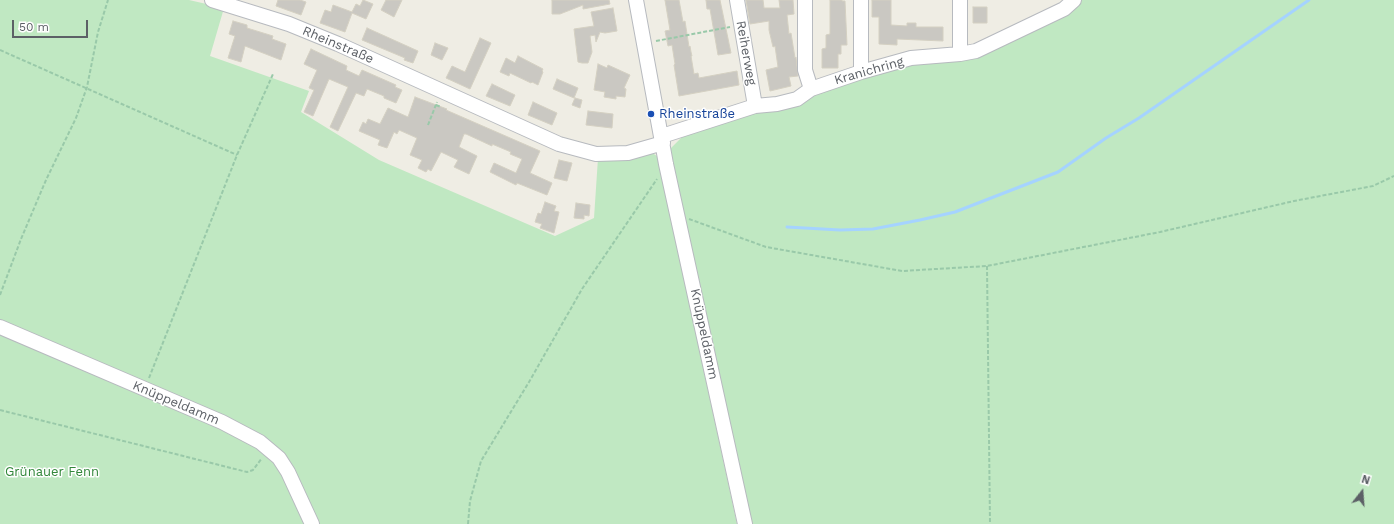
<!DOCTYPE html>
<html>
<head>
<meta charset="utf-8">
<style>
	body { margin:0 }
	#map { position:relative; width:1394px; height:524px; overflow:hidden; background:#efede4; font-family:"Work Sans",sans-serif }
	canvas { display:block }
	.north { position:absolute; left:1342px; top:472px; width:40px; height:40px; -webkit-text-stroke:3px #fff; paint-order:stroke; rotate:17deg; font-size:11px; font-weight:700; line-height:16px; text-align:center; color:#5c6066 }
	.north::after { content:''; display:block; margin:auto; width:14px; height:18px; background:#5c6066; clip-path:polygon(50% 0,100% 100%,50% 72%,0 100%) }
	.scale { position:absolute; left:12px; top:20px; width:76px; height:18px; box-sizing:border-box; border:2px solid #5c6066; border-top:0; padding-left:5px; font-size:12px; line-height:14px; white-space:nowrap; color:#5c6066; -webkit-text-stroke:3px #fff; paint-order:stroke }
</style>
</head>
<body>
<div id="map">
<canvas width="1394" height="524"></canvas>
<div class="north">N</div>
<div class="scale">50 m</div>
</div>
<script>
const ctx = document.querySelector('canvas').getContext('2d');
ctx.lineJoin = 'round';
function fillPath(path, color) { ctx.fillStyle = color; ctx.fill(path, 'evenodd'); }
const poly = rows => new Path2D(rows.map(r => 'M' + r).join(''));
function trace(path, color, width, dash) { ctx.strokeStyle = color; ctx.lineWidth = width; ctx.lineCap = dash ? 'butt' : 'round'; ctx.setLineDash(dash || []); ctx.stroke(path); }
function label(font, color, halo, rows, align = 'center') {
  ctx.font = font + ' "Work Sans",sans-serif'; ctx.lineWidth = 3; ctx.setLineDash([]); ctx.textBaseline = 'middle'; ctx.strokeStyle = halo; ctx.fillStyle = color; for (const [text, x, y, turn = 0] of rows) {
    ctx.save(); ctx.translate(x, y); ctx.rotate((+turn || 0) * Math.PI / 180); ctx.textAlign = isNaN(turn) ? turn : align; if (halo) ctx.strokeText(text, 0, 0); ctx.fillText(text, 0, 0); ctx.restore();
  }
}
fillPath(poly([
	[0,0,189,0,224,8,210,56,309,91,301,112,379,160,555,236,594,218,598,158,651,152,661,159,706,381,737,524,316,524,280,453,0,322],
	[1079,0,1394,0,1394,524,752,524,670,149,682,137,751,113,800,102,843,84,914,63,958,59],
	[0,333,245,439,275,460,308,524,0,524]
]), '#c0e8c2');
trace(poly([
	[787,227,840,230,873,229,920,220,955,212,1058,172,1106,138,1139,118,1309,0]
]), '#a5d3ff', 3);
const building = poly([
	[278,0,300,0,306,2,301,15,276,6,278,0],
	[363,0,373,4,366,19,352,13,345,32,320,23,325,10,331,12,333,5,352,12,356,4,360,6,363,0],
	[386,0,402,0,394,17,381,10,386,0],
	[552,0,609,0,610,4,583,9,583,5,560,14,552,14,552,0],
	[665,0,679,0,683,22,685,21,689,47,690,46,691,52,692,56,691,56,694,74,698,73,699,78,737,71,739,85,679,96,674,65,675,64,672,45,668,46,665,31,670,30,665,0],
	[706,0,720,0,731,53,718,55,710,9,707,9,706,0],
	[746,0,763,0,764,8,780,8,779,0,793,0,794,14,787,15,789,34,791,33,795,58,796,57,798,76,789,77,791,86,770,91,766,70,778,67,775,46,773,47,769,30,769,21,750,24,746,0],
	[830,0,842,0,842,1,845,1,847,45,841,45,841,54,838,54,838,68,822,68,822,49,826,48,826,35,830,34,830,0],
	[872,0,891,0,891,25,907,26,907,23,916,23,916,27,943,27,943,41,897,39,897,45,879,44,879,17,872,17,872,0],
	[973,7,987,7,987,23,973,23,973,7],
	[613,8,617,31,605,33,600,32,596,42,595,35,590,36,592,52,588,63,582,63,578,62,574,29,594,26,591,12,613,8],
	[233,21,247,25,247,28,273,36,272,39,286,44,281,60,245,46,241,62,228,58,235,36,229,34,233,21],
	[367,28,418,51,413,63,404,60,405,58,362,40,367,28],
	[480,38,491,43,470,89,446,78,452,66,465,72,480,38],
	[435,43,448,48,442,60,431,55,435,43],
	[311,49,347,66,346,70,359,76,362,70,396,85,395,87,402,90,396,103,384,98,384,96,367,89,364,96,356,93,338,131,330,127,348,87,329,79,313,116,304,112,314,90,309,88,317,70,304,64,311,49],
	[518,56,543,69,542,71,543,72,538,85,532,82,531,83,510,73,509,76,500,72,506,58,515,63,518,56],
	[598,64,607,68,608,65,630,75,624,88,626,89,625,97,616,96,616,99,604,97,605,92,594,90,598,64],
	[557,79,578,88,574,98,553,89,557,79],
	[492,84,515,95,510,106,486,96,492,84],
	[415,97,447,109,446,110,540,151,530,173,552,183,547,195,517,183,516,185,490,172,494,163,516,173,522,159,510,154,511,152,492,144,492,146,466,134,464,134,459,147,477,156,469,174,454,167,458,160,441,152,431,171,428,169,426,172,418,168,422,160,410,155,417,138,399,130,397,134,394,132,387,148,378,145,380,140,359,131,363,122,366,124,368,119,380,124,388,108,408,117,415,97],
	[575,98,582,100,580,108,572,105,575,98],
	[533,102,557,113,552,125,528,115,533,102],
	[588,111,613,114,612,128,586,125,588,111],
	[559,160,572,163,567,181,554,178,559,160],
	[545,202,556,206,554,211,559,212,554,233,540,228,542,224,535,222,538,213,541,214,545,202],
	[576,203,590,205,589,216,584,215,584,219,574,218,576,203]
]);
fillPath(building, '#cac8c2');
trace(building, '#d4d0c2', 1);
const minor = poly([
	[212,0,289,24,338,44,559,144,596,154,628,153,663,143],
	[636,0,666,164,745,524],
	[737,0,755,106],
	[805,0,805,70,811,89],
	[861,0,861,72],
	[960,0,960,54],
	[662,136,755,106,777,104,797,99,811,89,861,72,911,58,960,54,976,51,1064,9,1074,0],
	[0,327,222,422,260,442,279,458,288,472,312,524]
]);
trace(minor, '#b7babf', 16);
trace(poly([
	[656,41,730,27],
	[0,50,237,155],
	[436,105,441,107],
	[428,125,437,102],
	[689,219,766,247,902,271,987,266,1160,232,1294,201,1373,186,1394,176],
	[987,266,990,524],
	[0,295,21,239,46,180,76,118,87,87,98,32,108,0],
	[149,378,237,155,273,74],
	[0,410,247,472,253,470,262,458],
	[468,524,470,501,481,461,529,382,582,289,657,179]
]), '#99c9a9', 2, [4, 2]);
trace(minor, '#fff', 14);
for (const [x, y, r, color] of [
	[651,114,4,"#1a4fb4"]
]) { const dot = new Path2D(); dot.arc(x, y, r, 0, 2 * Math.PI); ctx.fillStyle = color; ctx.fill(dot); trace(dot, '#fff', 1.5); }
label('13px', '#5c6066', '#fff', [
	["Rheinstraße",338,45,23],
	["Reiherweg",746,53,80],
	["Kranichring",869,71,-16],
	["Knüppeldamm",704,334,78],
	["Knüppeldamm",176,403,23]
]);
label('13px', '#164399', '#fff', [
	["Rheinstraße",659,114]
], 'left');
label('13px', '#32873a', '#fff', [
	["Grünauer Fenn",52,472]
]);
</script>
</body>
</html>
